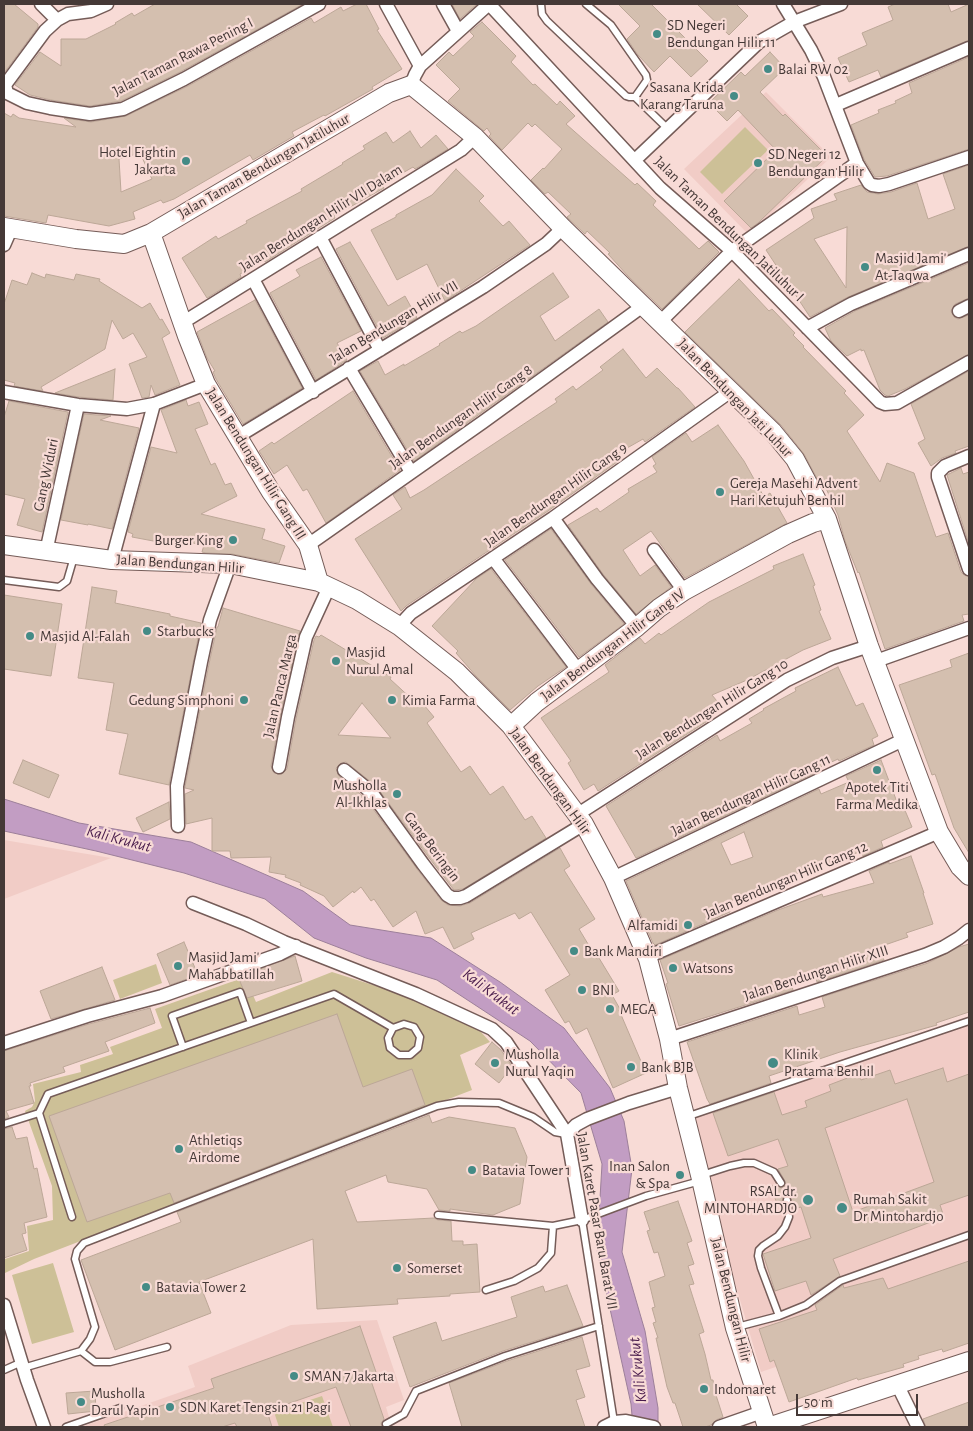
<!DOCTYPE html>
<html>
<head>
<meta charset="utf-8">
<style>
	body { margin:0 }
	#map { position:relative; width:973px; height:1431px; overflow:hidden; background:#f8dbd6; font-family:"Alegreya Sans",sans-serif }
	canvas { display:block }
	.frame { position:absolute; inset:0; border:5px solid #453937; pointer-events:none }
	.scale { position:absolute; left:796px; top:1394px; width:122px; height:22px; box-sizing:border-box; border:2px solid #453937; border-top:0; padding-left:6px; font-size:15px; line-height:18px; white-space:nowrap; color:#453937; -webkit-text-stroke:4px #f8dbd6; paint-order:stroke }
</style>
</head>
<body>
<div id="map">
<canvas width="973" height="1431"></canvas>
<div class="frame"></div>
<div class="scale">50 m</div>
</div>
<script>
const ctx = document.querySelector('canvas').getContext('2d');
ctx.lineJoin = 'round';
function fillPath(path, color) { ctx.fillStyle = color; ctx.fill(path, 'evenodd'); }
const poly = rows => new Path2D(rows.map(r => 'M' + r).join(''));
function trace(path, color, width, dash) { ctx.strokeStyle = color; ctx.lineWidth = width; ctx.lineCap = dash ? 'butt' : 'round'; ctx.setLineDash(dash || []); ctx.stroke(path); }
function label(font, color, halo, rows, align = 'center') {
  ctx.font = font + ' "Alegreya Sans",sans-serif'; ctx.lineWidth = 4.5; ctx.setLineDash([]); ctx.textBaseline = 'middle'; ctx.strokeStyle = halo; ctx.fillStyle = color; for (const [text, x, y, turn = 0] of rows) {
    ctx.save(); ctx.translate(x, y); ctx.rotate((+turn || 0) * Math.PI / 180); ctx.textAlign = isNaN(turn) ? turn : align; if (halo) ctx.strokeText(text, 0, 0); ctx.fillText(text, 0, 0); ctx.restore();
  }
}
fillPath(poly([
	[766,92,831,157,749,235,684,169],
	[4,840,111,858,4,899],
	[969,1022,969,1300,761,1372,687,1118],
	[377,1320,404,1400,386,1407,392,1427,81,1427,195,1387,188,1366,291,1325]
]), '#f1ccc6');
fillPath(poly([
	[745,127,768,150,722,194,700,172],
	[156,964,162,983,120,999,113,980],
	[332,972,433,1004,481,1032,490,1042,460,1055,472,1090,34,1259,5,1273,5,1259,29,1251,27,1226,53,1220,52,1186,25,1111,32,1107,35,1101,33,1084,81,1072,80,1065,113,1054,110,1047,162,1028,155,1009,245,977,256,1002],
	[53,1263,74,1332,32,1344,12,1275],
	[322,1396,333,1427,279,1427,274,1412]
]), '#cdc097');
const water = poly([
	[4,799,79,823,191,842,303,891,350,925,431,938,500,982,564,1028,610,1088,624,1121,632,1169,622,1252,645,1331,658,1408,658,1427,633,1427,631,1404,597,1250,602,1164,581,1093,530,1041,437,980,366,958,314,938,265,899,184,873,96,851,4,831,4,799]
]);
fillPath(water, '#c29dc3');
trace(water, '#9c7f99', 1);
const building = poly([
	[4,4,14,4,38,24,38,27,4,73,4,4],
	[155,4,303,4,180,72,121,101,90,106,51,100,30,95,15,85,40,52,61,66,61,39,86,39,116,24,115,23,132,13,134,16,155,4],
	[357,4,366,4,379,29,377,30,402,69,372,87,373,89,325,116,324,115,292,132,294,136,253,160,250,155,174,199,163,203,161,200,133,212,135,219,109,226,48,215,46,223,4,216,4,113,11,117,13,114,19,118,76,127,64,118,91,122,126,116,188,86,311,18,314,23,341,7,343,11,357,4],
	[140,153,152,179,121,192,119,159,140,153],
	[452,4,477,4,460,19,452,4],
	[618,4,651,4,708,61,691,77,670,56,654,72,638,55,627,39,640,26,618,4],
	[697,4,736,4,748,16,729,35,697,4],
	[895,4,948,4,951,12,969,4,969,40,881,77,878,70,849,82,838,58,867,45,862,33,893,20,888,7,895,4],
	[482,22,516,56,511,62,533,85,535,84,557,105,560,101,575,116,566,124,635,185,637,183,656,201,653,205,699,249,708,241,719,252,662,309,628,276,608,254,610,253,587,231,585,234,567,217,571,214,548,192,545,194,531,180,543,168,544,169,562,149,535,124,532,127,528,123,502,150,489,136,491,134,487,128,484,131,448,101,460,89,436,65,449,52,453,56,474,36,470,32,482,22],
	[770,52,785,68,760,92,783,116,785,114,827,156,758,223,751,228,724,201,776,150,738,110,727,121,709,103,741,72,745,76,770,52],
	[969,57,969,149,887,176,875,177,864,159,851,125,879,113,878,110,896,103,895,101,912,93,909,83,969,57],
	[410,131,421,148,436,135,448,149,415,169,413,167,382,185,384,188,334,216,335,218,265,262,264,260,240,274,241,277,207,298,182,258,216,236,218,239,247,223,246,221,302,191,301,189,343,164,342,163,365,149,363,146,386,132,393,143,410,131],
	[969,165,969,246,848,297,810,317,766,250,814,218,811,209,837,200,834,194,861,185,867,192,878,194,891,192,917,183,928,219,955,209,943,174,969,165],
	[847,227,846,288,814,239,847,227],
	[456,169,484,196,479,201,503,226,509,221,530,245,445,301,427,264,397,280,371,230,396,217,396,215,432,195,456,169],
	[350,242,388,306,405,296,417,318,383,338,336,249,350,242],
	[321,257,361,331,337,343,347,360,316,380,270,293,300,276,296,270,321,257],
	[969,263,969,298,955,304,951,311,954,317,958,319,969,315,969,354,905,389,888,396,885,395,880,390,864,350,861,351,861,349,847,356,831,341,825,328,855,311,969,263],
	[32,273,45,278,46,274,74,280,76,274,100,279,99,281,142,308,150,303,160,320,162,319,170,333,162,338,180,385,155,395,151,385,149,397,142,398,129,364,147,357,133,333,123,339,112,320,105,349,41,387,43,391,14,386,15,383,4,380,4,304,12,280,27,285,32,273],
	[553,273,569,297,540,316,555,341,599,309,608,322,414,461,360,371,378,361,385,375,404,364,404,366,440,345,439,344,460,331,462,333,476,326,553,273],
	[739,279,769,311,772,309,795,333,793,335,804,346,803,347,846,391,844,393,864,415,847,431,880,482,887,463,914,473,936,537,948,533,961,572,964,575,969,577,969,614,962,615,964,621,885,649,859,572,858,573,845,541,838,515,825,486,822,488,804,454,781,425,685,332,739,279],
	[255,300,302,388,243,424,216,379,213,372,215,371,207,358,197,332,255,300],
	[623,349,646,378,657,368,677,388,678,388,695,407,645,442,643,439,613,456,617,462,548,511,406,606,401,611,355,539,402,509,393,495,405,487,410,498,424,490,557,402,555,399,573,386,576,390,603,370,600,367,623,349],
	[115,369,113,400,79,397,55,393,115,369],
	[969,371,969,446,955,451,956,453,942,458,931,466,918,443,925,439,911,404,969,371],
	[353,391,400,470,326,523,307,489,303,491,287,465,274,474,259,451,272,442,274,444,353,391],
	[186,400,188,406,199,402,208,424,195,429,211,465,215,463,225,485,231,483,237,496,201,514,265,529,262,539,285,546,279,563,232,554,206,553,202,552,204,545,165,538,164,543,132,537,133,534,128,532,151,447,177,453,161,410,186,400],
	[9,401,68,412,42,532,17,525,25,499,4,494,4,417,9,401],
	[84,414,111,416,100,420,139,428,112,529,88,524,88,525,61,520,84,414],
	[718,425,744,461,764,497,770,493,787,523,685,578,651,531,623,550,640,576,655,565,671,587,636,614,603,574,568,525,597,508,600,512,629,492,628,489,657,472,653,466,656,464,652,457,686,433,692,442,718,425],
	[961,468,963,474,969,472,969,544,947,475,961,468],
	[551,529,591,584,624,624,579,657,505,560,551,529],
	[803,554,815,585,813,586,821,610,819,611,831,639,803,650,747,680,712,695,721,706,707,717,709,720,598,791,594,784,584,790,568,763,571,761,541,718,609,672,605,665,640,638,645,644,659,633,661,635,709,602,774,569,773,566,803,554],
	[491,569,566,667,538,686,510,710,476,676,456,653,458,651,432,626,476,579,491,569],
	[92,587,117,591,115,603,170,614,170,616,201,623,169,785,119,774,128,734,106,730,114,683,78,678,92,587],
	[4,595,62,604,51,676,4,669,4,595],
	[223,608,300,631,280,716,271,766,274,773,282,774,287,769,296,719,314,640,316,636,319,637,321,635,391,677,390,679,415,702,419,699,434,717,427,723,461,772,470,766,490,795,503,786,525,820,532,816,546,838,463,889,454,890,430,859,376,786,346,762,341,763,336,768,339,776,365,798,417,869,441,900,448,905,460,906,470,903,560,848,570,866,564,870,595,919,579,929,597,959,599,958,619,991,612,995,620,1009,619,1010,646,1073,613,1088,587,1028,576,1034,569,1021,565,1023,545,990,570,975,531,912,519,919,515,913,471,933,474,939,454,949,443,927,425,934,416,911,393,927,374,899,371,901,361,887,354,893,353,891,333,907,324,896,300,885,301,883,285,877,286,875,269,872,271,857,231,858,230,851,212,851,212,818,186,824,185,794,194,790,185,788,185,787,209,664,217,627,218,627,223,608],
	[362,703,391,738,338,735,362,703],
	[969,653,969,853,954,828,935,774,932,775,899,685,952,667,950,660,969,653],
	[838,667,856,706,863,703,878,736,872,739,874,745,839,761,838,759,812,771,813,774,636,858,606,806,717,735,720,741,752,723,749,719,764,710,763,709,796,691,795,688,838,667],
	[23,760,59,775,49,798,13,783,23,760],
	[881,760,897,802,901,801,912,827,881,841,883,847,863,856,862,851,782,879,783,880,762,888,762,890,727,902,730,912,655,945,653,943,626,881,819,789,821,794,849,782,846,776,881,760],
	[744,832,753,857,731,865,721,843,744,832],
	[169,802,170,819,143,832,136,818,169,802],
	[911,856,924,893,923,893,933,924,906,933,908,937,879,947,884,960,817,982,815,975,791,983,793,990,679,1026,666,984,668,983,660,960,778,910,822,894,823,897,874,883,869,871,889,862,889,864,911,856],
	[184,942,198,975,170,985,157,954,184,942],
	[969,944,969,1012,936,1023,937,1025,840,1052,769,1076,771,1083,710,1104,707,1099,687,1042,797,1006,799,1015,825,1007,822,997,928,963,959,947,969,944],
	[295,956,302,981,247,998,238,977,295,956],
	[102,967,115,1000,51,1019,40,991,102,967],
	[150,1008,155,1023,105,1042,109,1051,63,1067,65,1072,30,1083,31,1086,29,1086,34,1103,6,1111,9,1117,4,1119,4,1051,89,1024,150,1008],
	[337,1014,363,1087,412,1069,425,1105,174,1203,170,1193,87,1222,49,1116,337,1014],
	[492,1042,501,1050,512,1066,499,1083,475,1064,492,1042],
	[943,1068,947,1082,969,1074,969,1195,940,1205,944,1217,833,1259,840,1276,811,1295,806,1281,775,1291,763,1254,811,1238,801,1207,793,1209,791,1197,787,1195,783,1198,782,1202,777,1204,771,1186,776,1184,781,1188,785,1186,785,1181,778,1169,788,1166,778,1139,728,1156,713,1113,774,1092,782,1115,807,1107,805,1101,831,1091,829,1085,858,1074,861,1080,890,1070,895,1084,943,1068],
	[907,1099,934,1182,853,1212,825,1128,907,1099],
	[429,1115,432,1123,449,1117,515,1128,527,1157,520,1204,493,1215,450,1209,450,1211,439,1210,427,1189,388,1182,386,1175,345,1191,357,1222,434,1218,438,1220,451,1221,452,1241,463,1241,463,1245,477,1244,480,1292,450,1294,450,1296,397,1299,398,1304,317,1309,313,1239,199,1282,211,1313,115,1350,81,1260,181,1222,177,1212,429,1115],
	[12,1127,16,1139,27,1137,34,1169,37,1168,47,1217,24,1223,26,1233,22,1234,27,1250,4,1258,4,1129,12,1127],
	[678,1201,692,1241,687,1243,694,1264,688,1266,694,1284,689,1285,704,1332,699,1334,705,1354,711,1380,713,1380,715,1392,723,1417,716,1420,711,1425,705,1427,683,1427,675,1403,673,1403,667,1387,656,1338,658,1338,653,1323,656,1322,652,1308,655,1307,649,1282,665,1276,658,1252,654,1253,647,1231,650,1230,644,1212,678,1201],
	[969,1261,969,1343,943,1352,942,1349,918,1356,919,1359,903,1364,904,1367,858,1380,857,1378,789,1402,774,1360,770,1362,759,1329,817,1310,815,1305,843,1285,844,1288,883,1278,888,1289,969,1261],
	[567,1285,583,1326,503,1351,410,1387,393,1337,436,1322,442,1341,517,1317,511,1297,543,1286,545,1292,567,1285],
	[360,1326,376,1372,369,1375,384,1419,381,1423,382,1427,351,1427,336,1387,267,1411,272,1427,237,1427,235,1423,222,1427,105,1427,104,1425,214,1388,211,1379,360,1326],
	[582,1337,590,1366,576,1370,585,1397,576,1400,585,1427,462,1427,449,1383,507,1361,582,1337],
	[95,1391,96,1411,68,1414,66,1393,95,1391],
	[969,1402,969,1427,926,1427,923,1419,969,1402]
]);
fillPath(building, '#d4bfaf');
trace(building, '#bca797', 1);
const lane = poly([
	[541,4,542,14,547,21,626,96,629,97,635,97,668,129],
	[586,4,611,25,646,75,647,80,635,97],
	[4,580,59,587,67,581,74,557],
	[183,1047,172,1016,240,992,251,1023],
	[39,1113,72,1217],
	[686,1117,969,1021],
	[4,1124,39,1113,48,1094,334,994,393,1028,404,1024,414,1027,420,1037,418,1048,410,1055,399,1055,390,1048,388,1038,393,1028],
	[702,1175,730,1166,744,1163,754,1163,774,1172,781,1183],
	[438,1215,553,1226,582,1220,646,1196,700,1181],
	[582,1220,614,1422],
	[486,1290,514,1281,538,1268,551,1253,553,1226],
	[779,1316,761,1268,758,1256,759,1250,763,1246,778,1236,785,1227,789,1217,787,1200],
	[737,1327,779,1316,806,1305,840,1281,969,1235],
	[81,1351,95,1362,110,1362,167,1347],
	[23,1368,81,1351,90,1339,95,1327,75,1259,77,1251,84,1243,437,1106,459,1102,499,1103,533,1117,555,1132,566,1134],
	[4,1370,22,1362],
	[386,1424,404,1414,416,1391,505,1356,599,1326],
	[66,1427,120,1408]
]);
const street = poly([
	[41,4,57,20],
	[107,4,91,11,68,14,57,20,45,31,5,85,7,93,27,103,50,108,90,114,123,109,184,79,319,4],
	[386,4,420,66],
	[443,4,458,31],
	[489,4,660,188,732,251,880,402,885,404,897,403,969,362],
	[783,4,811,50,824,77,857,163,869,183,872,185,879,186,889,184,969,157],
	[411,85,415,75,420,66,489,4],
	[836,105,969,48],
	[635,160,759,42,794,22,841,4],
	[320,237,380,350],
	[4,245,11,229],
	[253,279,313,392],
	[959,311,969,306],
	[660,322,732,251,857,163],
	[182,323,461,150,475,137],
	[807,328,851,304,969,254],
	[349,368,411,472],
	[4,392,78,405,127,409,154,404,206,384],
	[237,437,483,287,546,244,563,228],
	[969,456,945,466,938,473,938,477,969,569],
	[553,518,597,579,637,627],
	[308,545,483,422,643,306],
	[654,550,684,591],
	[46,552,78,405],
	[493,558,578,670],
	[112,560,154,404],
	[399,626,411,613,553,518,731,391],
	[876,661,969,628],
	[279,767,288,717,306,637,329,587],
	[344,770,371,792,423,864,447,895,452,898,460,898,466,896,584,824],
	[578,814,787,680,832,658,869,646],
	[178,826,177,786,201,662,210,620,230,564],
	[613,878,903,740],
	[193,903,246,924,284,942,416,994,492,1029,506,1042,567,1134,582,1220],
	[647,957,939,832],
	[669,1039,925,955,944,947,959,938,969,930],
	[4,1043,87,1016,162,996,280,954,296,946],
	[567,1134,576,1125,587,1119,629,1103,678,1088],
	[4,1305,27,1380,44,1427],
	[897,1384,918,1427],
	[604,1427,614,1422,626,1421,654,1427],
	[719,1427,762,1412]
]);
const secondary = poly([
	[4,227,76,239,124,244,151,233,389,93,411,85,475,137,563,228,773,432,795,459,827,519,869,646,939,832,960,867,969,876],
	[151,233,187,336,206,384,271,492,308,545,319,582],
	[4,545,112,560,230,564,319,582,357,600,399,626,457,672,511,726,584,824,613,878,648,959,669,1039,678,1088,700,1175,735,1328,767,1427],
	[511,726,537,702,637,627,659,608,684,591,788,534,813,523,827,519],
	[768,1427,969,1361]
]);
trace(lane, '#755c58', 9);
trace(street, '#755c58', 15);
trace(secondary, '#755c58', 20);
trace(lane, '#fff', 6);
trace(street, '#fff', 12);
trace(secondary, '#fff', 18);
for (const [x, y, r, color] of [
	[657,34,5,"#448b86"],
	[768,69,5,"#448b86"],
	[734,96,5,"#448b86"],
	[186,161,5,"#448b86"],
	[758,163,5,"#448b86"],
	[865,267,5,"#448b86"],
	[720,492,5,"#448b86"],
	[233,540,5,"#448b86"],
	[147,631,5,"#448b86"],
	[30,636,5,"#448b86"],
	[336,661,5,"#448b86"],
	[244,700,5,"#448b86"],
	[392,700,5,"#448b86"],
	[877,770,5,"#448b86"],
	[397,794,5,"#448b86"],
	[688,925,5,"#448b86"],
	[574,951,5,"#448b86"],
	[178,966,5,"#448b86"],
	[673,968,5,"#448b86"],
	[582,990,5,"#448b86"],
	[610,1009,5,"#448b86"],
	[495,1063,5,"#448b86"],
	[773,1063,6,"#448b86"],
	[631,1067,5,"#448b86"],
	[179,1149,5,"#448b86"],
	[472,1170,5,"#448b86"],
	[680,1175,5,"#448b86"],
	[808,1200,6,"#448b86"],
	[842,1208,6,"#448b86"],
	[397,1268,5,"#448b86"],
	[146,1287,5,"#448b86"],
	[294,1376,5,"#448b86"],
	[704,1389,5,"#448b86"],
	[81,1402,5,"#448b86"],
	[170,1407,5,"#448b86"]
]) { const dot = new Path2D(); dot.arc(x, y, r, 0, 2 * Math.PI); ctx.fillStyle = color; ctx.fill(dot); trace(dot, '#f8dbd6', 2); }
label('15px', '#453937', '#f8dbd6', [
	["SD Negeri",667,25],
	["Bendungan Hilir 11",667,42],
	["Balai RW 02",778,69],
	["Sasana Krida",724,87,"right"],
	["Karang Taruna",724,104,"right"],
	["Hotel Eightin",176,152,"right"],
	["Jakarta",176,169,"right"],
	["SD Negeri 12",768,154],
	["Bendungan Hilir",768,171],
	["Masjid Jami'",875,258],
	["At-Taqwa",875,275],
	["Gereja Masehi Advent",730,483],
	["Hari Ketujuh Benhil",730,500],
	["Burger King",223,540,"right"],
	["Starbucks",157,631],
	["Masjid Al-Falah",40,636],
	["Masjid",346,652],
	["Nurul Amal",346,669],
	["Gedung Simphoni",234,700,"right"],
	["Kimia Farma",402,700],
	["Musholla",387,785,"right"],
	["Al-Ikhlas",387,802,"right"],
	["Apotek Titi",877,787,"center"],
	["Farma Medika",877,804,"center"],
	["Alfamidi",678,925,"right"],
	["Bank Mandiri",584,951],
	["Masjid Jami'",188,957],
	["Mahabbatillah",188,974],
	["Watsons",683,968],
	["BNI",592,990],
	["MEGA",620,1009],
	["Musholla",505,1054],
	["Nurul Yaqin",505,1071],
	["Klinik",784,1054],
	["Pratama Benhil",784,1071],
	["Bank BJB",641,1067],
	["Athletiqs",189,1140],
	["Airdome",189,1157],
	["Inan Salon",670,1166,"right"],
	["& Spa",670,1183,"right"],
	["Batavia Tower 1",482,1170],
	["RSAL dr.",797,1191,"right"],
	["MINTOHARDJO",797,1208,"right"],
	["Rumah Sakit",853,1199],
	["Dr Mintohardjo",853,1216],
	["Somerset",407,1268],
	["Batavia Tower 2",156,1287],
	["SMAN 7 Jakarta",304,1376],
	["Indomaret",714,1389],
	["Musholla",91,1393],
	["Darul Yapin",91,1410],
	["SDN Karet Tengsin 21 Pagi",180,1407]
], 'left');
label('15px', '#453937', '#f8dbd6', [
	["Jalan Taman Rawa Pening I",183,57,-27],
	["Jalan Taman Bendungan Jatiluhur",264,166,-30],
	["Jalan Bendungan Hilir VII Dalam",321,218,-32],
	["Jalan Taman Bendungan Jatiluhur I",729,229,44],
	["Jalan Bendungan Hilir VII",394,322,-31],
	["Jalan Bendungan Jati Luhur",735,398,46],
	["Jalan Bendungan Hilir Gang 8",461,417,-35],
	["Jalan Bendungan Hilir Gang III",256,464,58],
	["Gang Widuri",46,475,-78],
	["Jalan Bendungan Hilir Gang 9",556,495,-35],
	["Jalan Bendungan Hilir",180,564,4],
	["Jalan Bendungan Hilir Gang IV",613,645,-37],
	["Jalan Panca Marga",280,686,-77],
	["Jalan Bendungan Hilir Gang 10",712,709,-32],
	["Jalan Bendungan Hilir",550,781,54],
	["Jalan Bendungan Hilir Gang 11",751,795,-25],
	["Gang Beringin",432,847,53],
	["Jalan Bendungan Hilir Gang 12",786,880,-23],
	["Jalan Bendungan Hilir XIII",816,973,-18],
	["Jalan Karet Pasar Baru Barat VII",597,1221,80],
	["Jalan Bendungan Hilir",731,1300,76]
]);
label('italic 16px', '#471a4b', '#f8dbd6', [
	["Kali Krukut",119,839,15],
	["Kali Krukut",491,992,37],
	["Kali Krukut",638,1370,-96]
]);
</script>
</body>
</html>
